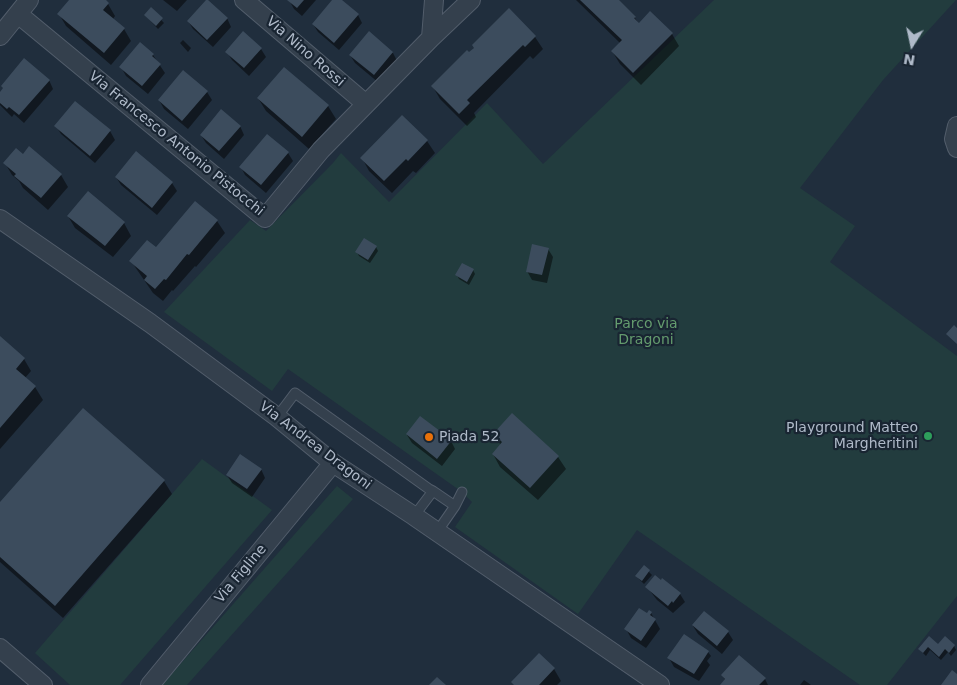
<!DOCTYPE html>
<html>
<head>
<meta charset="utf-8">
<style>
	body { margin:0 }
	#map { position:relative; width:957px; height:685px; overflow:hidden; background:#202e3d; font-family:"DejaVu Sans",sans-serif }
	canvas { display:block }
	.north { position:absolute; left:887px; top:20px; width:50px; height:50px; -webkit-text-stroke:4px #192532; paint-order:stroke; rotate:190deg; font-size:14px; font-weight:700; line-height:20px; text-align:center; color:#afbac9 }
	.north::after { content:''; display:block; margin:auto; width:18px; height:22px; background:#afbac9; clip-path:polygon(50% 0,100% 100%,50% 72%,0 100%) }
</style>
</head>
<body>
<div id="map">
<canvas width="957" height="685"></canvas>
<div class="north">N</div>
</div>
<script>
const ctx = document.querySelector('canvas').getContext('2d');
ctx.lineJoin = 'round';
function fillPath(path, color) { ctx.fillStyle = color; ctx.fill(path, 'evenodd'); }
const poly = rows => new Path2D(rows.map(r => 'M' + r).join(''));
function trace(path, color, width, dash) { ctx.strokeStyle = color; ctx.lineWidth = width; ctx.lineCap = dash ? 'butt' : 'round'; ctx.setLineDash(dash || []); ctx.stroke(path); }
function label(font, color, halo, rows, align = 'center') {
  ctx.font = font + ' "DejaVu Sans",sans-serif'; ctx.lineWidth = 4.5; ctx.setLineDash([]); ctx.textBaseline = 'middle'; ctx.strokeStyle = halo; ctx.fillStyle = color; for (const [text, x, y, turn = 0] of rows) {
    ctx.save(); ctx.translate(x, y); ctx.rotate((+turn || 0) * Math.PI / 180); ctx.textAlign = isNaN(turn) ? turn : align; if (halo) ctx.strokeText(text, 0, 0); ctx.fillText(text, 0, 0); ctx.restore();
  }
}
fillPath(poly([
	[714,0,956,0,883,80,800,188,855,226,830,262,957,356,957,596,887,685,860,685,637,530,578,614,455,527,472,502,462,492,288,369,272,391,164,312,250,220,266,231,333,163,341,153,389,202,487,103,543,164],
	[202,459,272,510,120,685,70,685,35,653],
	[337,486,353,499,187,685,162,685]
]), '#223c3e');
fillPath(poly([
	[70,0,104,0,108,4,115,16,113,19,124,29,131,41,111,65,66,26,59,14],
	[163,0,187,0,177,11],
	[289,0,316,0,302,16,294,9],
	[334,0,341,0,358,15,362,23,339,50,318,32,313,24],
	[576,0,617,0,635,18,639,24,672,34,679,46,641,85,620,64,612,51,620,43],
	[151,9,164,23,158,29,145,15],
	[509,10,535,37,543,49,533,59,530,56,474,113,476,117,467,126,440,99,433,87,469,54],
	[227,18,231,27,213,47,193,29,188,21],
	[183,40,191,48,188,52,180,43],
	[261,49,266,57,249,76,232,60,227,52],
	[393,53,397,61,379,83,355,63,350,55],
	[153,55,165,73,148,94,126,76,121,67],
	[284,68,328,106,336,119,309,149,266,111,258,98],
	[184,71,207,92,212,100,188,129,164,109,159,100],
	[49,80,53,89,24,123,14,114,12,117,0,105,0,94],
	[402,117,427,141,435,153,416,173,413,171,392,193,369,171,362,158],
	[56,126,110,131,115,140,95,163,61,134],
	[240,126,244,135,224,159,206,143,201,135],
	[137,153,172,183,177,191,157,215,121,185,116,177],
	[288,153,293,161,266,193,245,175,241,167],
	[5,163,61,175,68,187,48,210,23,188,19,181,12,175],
	[195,202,217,221,225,233,196,267,195,266,173,291,172,290,163,301,153,293,131,261,156,249],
	[68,216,124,223,131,236,113,257,75,228],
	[376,247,378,251,370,263,359,256,357,252],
	[548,249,553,257,547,283,532,280,527,271],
	[473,270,475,274,469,285,459,279,457,275],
	[0,338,24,359,31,371,25,378,35,387,43,400,0,449],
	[83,410,164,481,172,494,63,618,0,562,0,504],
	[495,434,558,457,566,469,538,500,500,467,493,454,501,446],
	[407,435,451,441,455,449,442,466,412,443],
	[261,469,265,478,252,497,232,483,227,475],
	[644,567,652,575,644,584,636,576],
	[647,587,680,594,685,602,673,613,657,600],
	[651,613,660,629,646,648,631,638,626,629],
	[693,626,728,632,733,640,722,654,698,634],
	[684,636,708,652,711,656,707,661,710,665,699,681,674,667,669,658],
	[929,638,938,646,954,646,956,650,951,656,948,652,941,660,930,650,926,656,919,649],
	[554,669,561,681,557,685,514,685],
	[722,675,765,679,768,685,721,685,725,680],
	[804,680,811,685,800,685]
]), '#0007');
fillPath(poly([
	[69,0,106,0,109,3,103,10,125,28,104,53,57,14],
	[206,0,208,0,228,18,207,40,187,21],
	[287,0,304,0,297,8],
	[332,0,342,0,359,14,334,43,312,24],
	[580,0,619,0,636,17,634,18,639,23,650,11,673,33,633,73,611,51,622,40],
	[151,7,163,18,156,26,144,15],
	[509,8,536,36,525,47,523,45,467,100,470,103,459,114,431,86,467,50,469,52,474,48,472,45],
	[243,31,262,48,244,68,225,52],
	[369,31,393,52,374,75,349,55],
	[140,42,154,54,152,56,161,64,142,86,119,67],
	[24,58,50,80,19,115,9,107,7,109,0,103,0,92,3,88,1,86],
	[284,67,329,105,302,137,257,98],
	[183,70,208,91,182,121,158,100],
	[75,101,111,130,90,156,54,126],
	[221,109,241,126,219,151,200,135],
	[402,115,428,140,408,161,406,159,384,181,360,158],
	[267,134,289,152,261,185,239,167],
	[29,146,62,174,41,198,14,176,16,174,3,163,16,148,23,154],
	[136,151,173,182,152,208,115,177],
	[88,191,125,222,105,246,67,216],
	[195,201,218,220,189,255,187,254,166,280,164,279,155,289,144,280,147,276,129,261,147,240,156,247],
	[364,238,377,246,368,260,355,252],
	[532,244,549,248,542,275,526,272],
	[462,263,474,269,467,282,455,275],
	[954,325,957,328,957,344,946,334],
	[0,336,25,358,16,369,36,386,0,428],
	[83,408,165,480,55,606,0,557,0,502],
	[512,413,559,456,530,488,492,454,502,442,493,434],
	[420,416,452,440,437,459,406,434],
	[240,454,262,469,247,489,226,475],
	[644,565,650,570,642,581,635,576],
	[655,575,661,580,662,578,681,593,673,603,672,601,668,606,645,587],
	[639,608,647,613,649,610,652,612,650,615,656,619,641,641,624,629],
	[704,611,729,631,717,646,692,625],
	[684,634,709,651,694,674,667,658],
	[929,636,938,644,945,636,955,645,949,653,945,649,939,657,928,647,923,653,918,649],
	[539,653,555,668,539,685,514,685,511,682],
	[739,655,766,678,759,685,720,685,725,679,721,675],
	[952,670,957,674,957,685,941,685],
	[437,677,446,685,429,685]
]), '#3c4c5d');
const service = poly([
	[277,417,295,393,429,489,433,491,414,516],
	[433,491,455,506],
	[437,532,455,506,462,492]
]);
const minor = poly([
	[244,0,366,104],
	[18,14,265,218,321,150,431,38,471,0],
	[0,36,29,0],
	[431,38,434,0],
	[957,126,954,139,957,148],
	[0,219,150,323,277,417,333,463,414,516,660,685],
	[0,648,43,685],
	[150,685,333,463]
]);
trace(service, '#525d6b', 11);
trace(minor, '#525d6b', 20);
trace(service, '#34404d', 9);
trace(minor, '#34404d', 18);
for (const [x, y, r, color] of [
	[928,436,5,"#2e9e5b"],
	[429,437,5,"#e8710a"]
]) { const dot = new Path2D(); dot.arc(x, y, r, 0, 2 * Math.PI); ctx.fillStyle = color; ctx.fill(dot); trace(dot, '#192532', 2); }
label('14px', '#afbac9', '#192532', [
	["Via Nino Rossi",305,52,41],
	["Via Francesco Antonio Pistocchi",176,144,39],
	["Via Andrea Dragoni",315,446,37],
	["Via Figline",241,574,-50]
]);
label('14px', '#649c6e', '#192532', [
	["Parco via",646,324],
	["Dragoni",646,340]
]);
label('14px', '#afbac9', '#192532', [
	["Playground Matteo",918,428],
	["Margheritini",918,444],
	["Piada 52",439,437,"left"]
], 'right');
</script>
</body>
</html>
